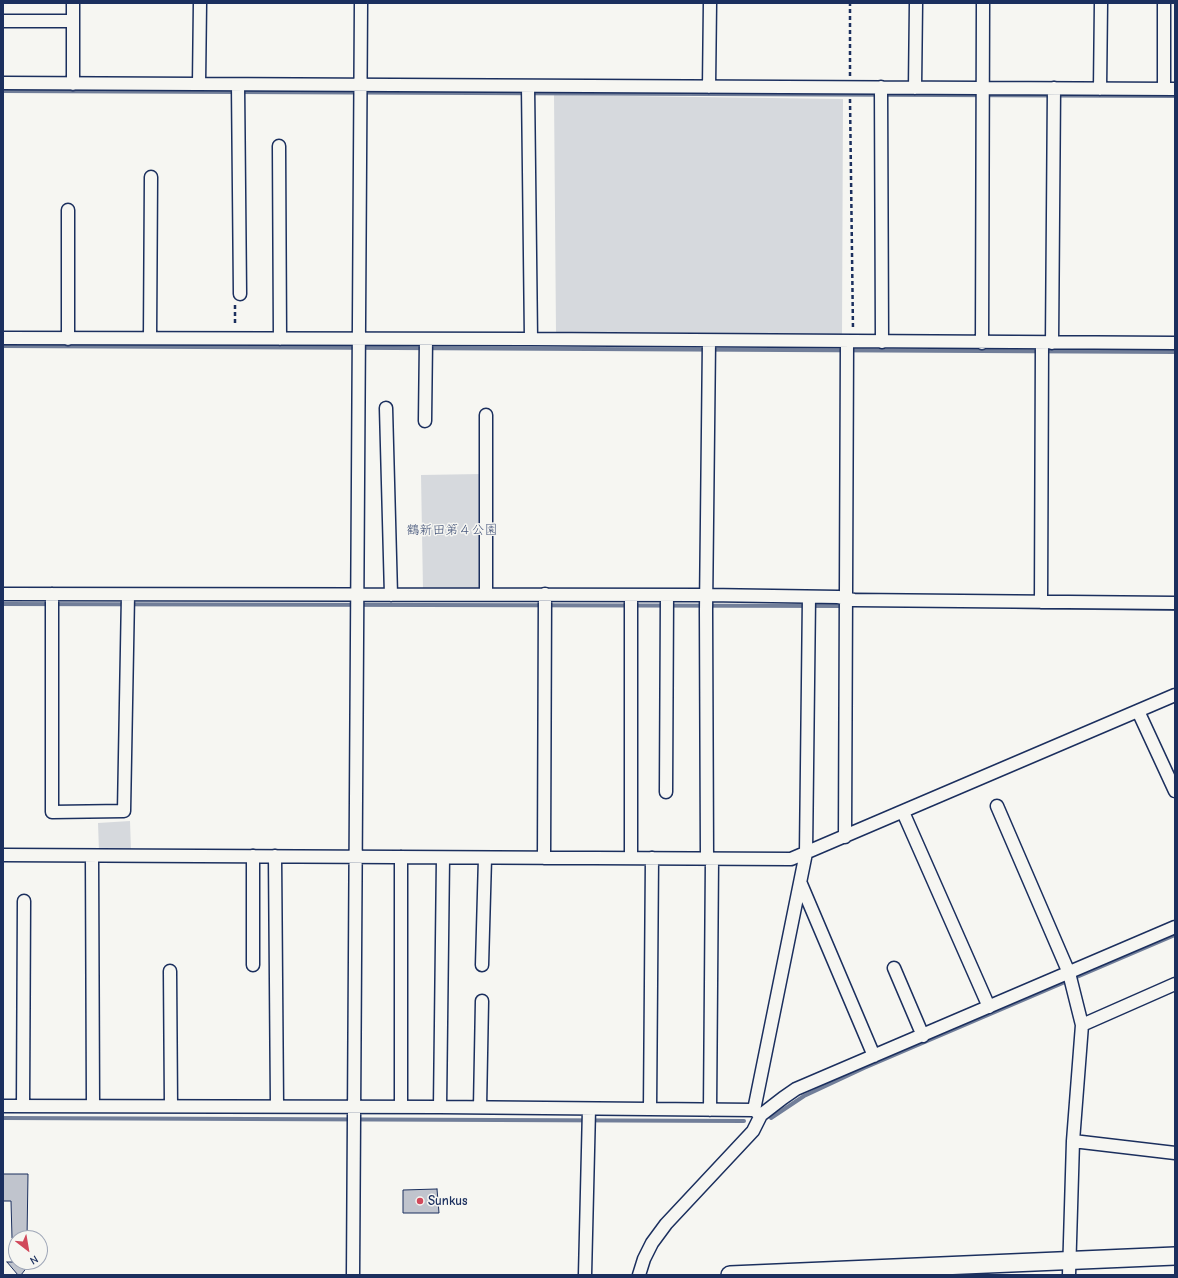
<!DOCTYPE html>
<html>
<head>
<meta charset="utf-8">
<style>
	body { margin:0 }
	#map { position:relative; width:1178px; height:1278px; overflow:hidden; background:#f6f6f2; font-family:"Comic Neue",sans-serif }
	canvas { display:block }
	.frame { position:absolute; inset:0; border:4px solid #1b2f5e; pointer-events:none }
	.north { position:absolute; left:8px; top:1230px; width:40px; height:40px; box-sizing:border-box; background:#f6f6f2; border:1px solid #9ea6b7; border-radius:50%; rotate:149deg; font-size:11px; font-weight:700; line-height:16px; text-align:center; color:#1b2f5e }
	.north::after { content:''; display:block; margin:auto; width:14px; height:18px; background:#d1495b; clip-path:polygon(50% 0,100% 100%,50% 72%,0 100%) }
</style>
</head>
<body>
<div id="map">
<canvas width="1178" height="1278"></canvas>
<div class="frame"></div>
<div class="north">N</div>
</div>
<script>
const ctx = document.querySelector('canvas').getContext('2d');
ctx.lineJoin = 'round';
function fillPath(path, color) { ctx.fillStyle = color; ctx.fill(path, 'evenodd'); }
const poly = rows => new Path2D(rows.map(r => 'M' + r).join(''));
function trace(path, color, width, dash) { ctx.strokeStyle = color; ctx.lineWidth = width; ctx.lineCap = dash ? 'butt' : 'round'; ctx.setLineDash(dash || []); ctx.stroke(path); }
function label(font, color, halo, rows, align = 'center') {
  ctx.font = font + ' "Comic Neue","Klee One",sans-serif'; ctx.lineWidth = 3; ctx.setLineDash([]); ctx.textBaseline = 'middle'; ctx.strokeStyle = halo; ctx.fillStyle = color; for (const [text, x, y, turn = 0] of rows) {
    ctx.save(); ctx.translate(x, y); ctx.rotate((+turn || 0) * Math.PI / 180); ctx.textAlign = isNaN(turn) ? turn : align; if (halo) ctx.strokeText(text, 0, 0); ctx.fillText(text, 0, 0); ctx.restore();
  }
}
fillPath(poly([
	[554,95,843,99,842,335,556,333],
	[481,474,483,584,477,589,423,590,421,475],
	[130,821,131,851,99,852,98,823]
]), '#d6d9dd');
trace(poly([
	[3,91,1175,96],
	[3,346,1175,352],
	[3,604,845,606],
	[1013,607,1175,609],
	[3,1118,744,1121],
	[771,1118,804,1096,864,1068,1175,935]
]), '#717e99', 4);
const building = poly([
	[3,1174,28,1174,27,1238,12,1238,11,1201,3,1201,3,1174],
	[437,1189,439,1213,403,1213,403,1190,437,1189],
	[7,1262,31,1262,21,1275,18,1275,7,1262]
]);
fillPath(building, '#c0c4cd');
trace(building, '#1b2f5e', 1);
const street = poly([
	[3,21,73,21],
	[3,83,1175,89],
	[73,84,73,3],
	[199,84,200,3],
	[238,85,240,294],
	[528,86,531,339],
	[709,87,710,3],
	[881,87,882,342],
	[915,88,916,3],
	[1100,89,1101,3],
	[1164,89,1164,3],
	[279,146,280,339],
	[68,210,68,339],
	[3,338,531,339,1175,343],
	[150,338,151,177],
	[982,343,983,3],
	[1052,343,1054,88],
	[386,408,391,595],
	[425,421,426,340],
	[3,594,707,595,838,597,854,600,1175,603],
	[52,594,52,812,124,811,128,595],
	[486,594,486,415],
	[1041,602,1042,343],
	[1138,711,1175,791],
	[666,792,667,595],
	[997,806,1069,973,1082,1025],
	[903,812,989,1007],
	[845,837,847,342],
	[3,855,791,859,1175,695],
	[92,856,93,1106],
	[253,856,253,965],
	[275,856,277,1106],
	[544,858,545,594],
	[631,858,631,595],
	[707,859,706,610,709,341],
	[801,884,874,1056],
	[482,965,485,858],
	[894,968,923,1036],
	[170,971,171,1106],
	[3,1106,440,1107,754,1110],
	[23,1106,24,901],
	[401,1107,401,857],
	[440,1107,443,858],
	[480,1107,482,1001],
	[650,1109,652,858],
	[710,1110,712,859],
	[760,1115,754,1110,806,853,809,597],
	[1073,1141,1175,1153],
	[353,1275,361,3],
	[585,1275,589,1109],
	[639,1275,644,1259,652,1243,666,1224,753,1131,761,1115,783,1098,796,1089,1175,927],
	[1069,1275,1073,1141,1082,1025,1175,984]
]);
const secondary = poly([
	[730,1275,1175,1256]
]);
trace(street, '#1b2f5e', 15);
trace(secondary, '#1b2f5e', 20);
trace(poly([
	[850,76,850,3],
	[850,99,853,330],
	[235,305,235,326]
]), '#1b2f5e', 2.5, [4, 3]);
trace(street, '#f6f6f2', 12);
trace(secondary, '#f6f6f2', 17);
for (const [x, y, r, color] of [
	[420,1201,4,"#d1495b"]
]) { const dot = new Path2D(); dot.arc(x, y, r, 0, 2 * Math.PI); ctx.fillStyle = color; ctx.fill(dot); trace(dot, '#f6f6f2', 1.5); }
label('13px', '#405177', '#f6f6f2', [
	["鶴新田第４公園",452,530]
]);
label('bold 13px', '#1b2f5e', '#f6f6f2', [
	["Sunkus",428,1201]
], 'left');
</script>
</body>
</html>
